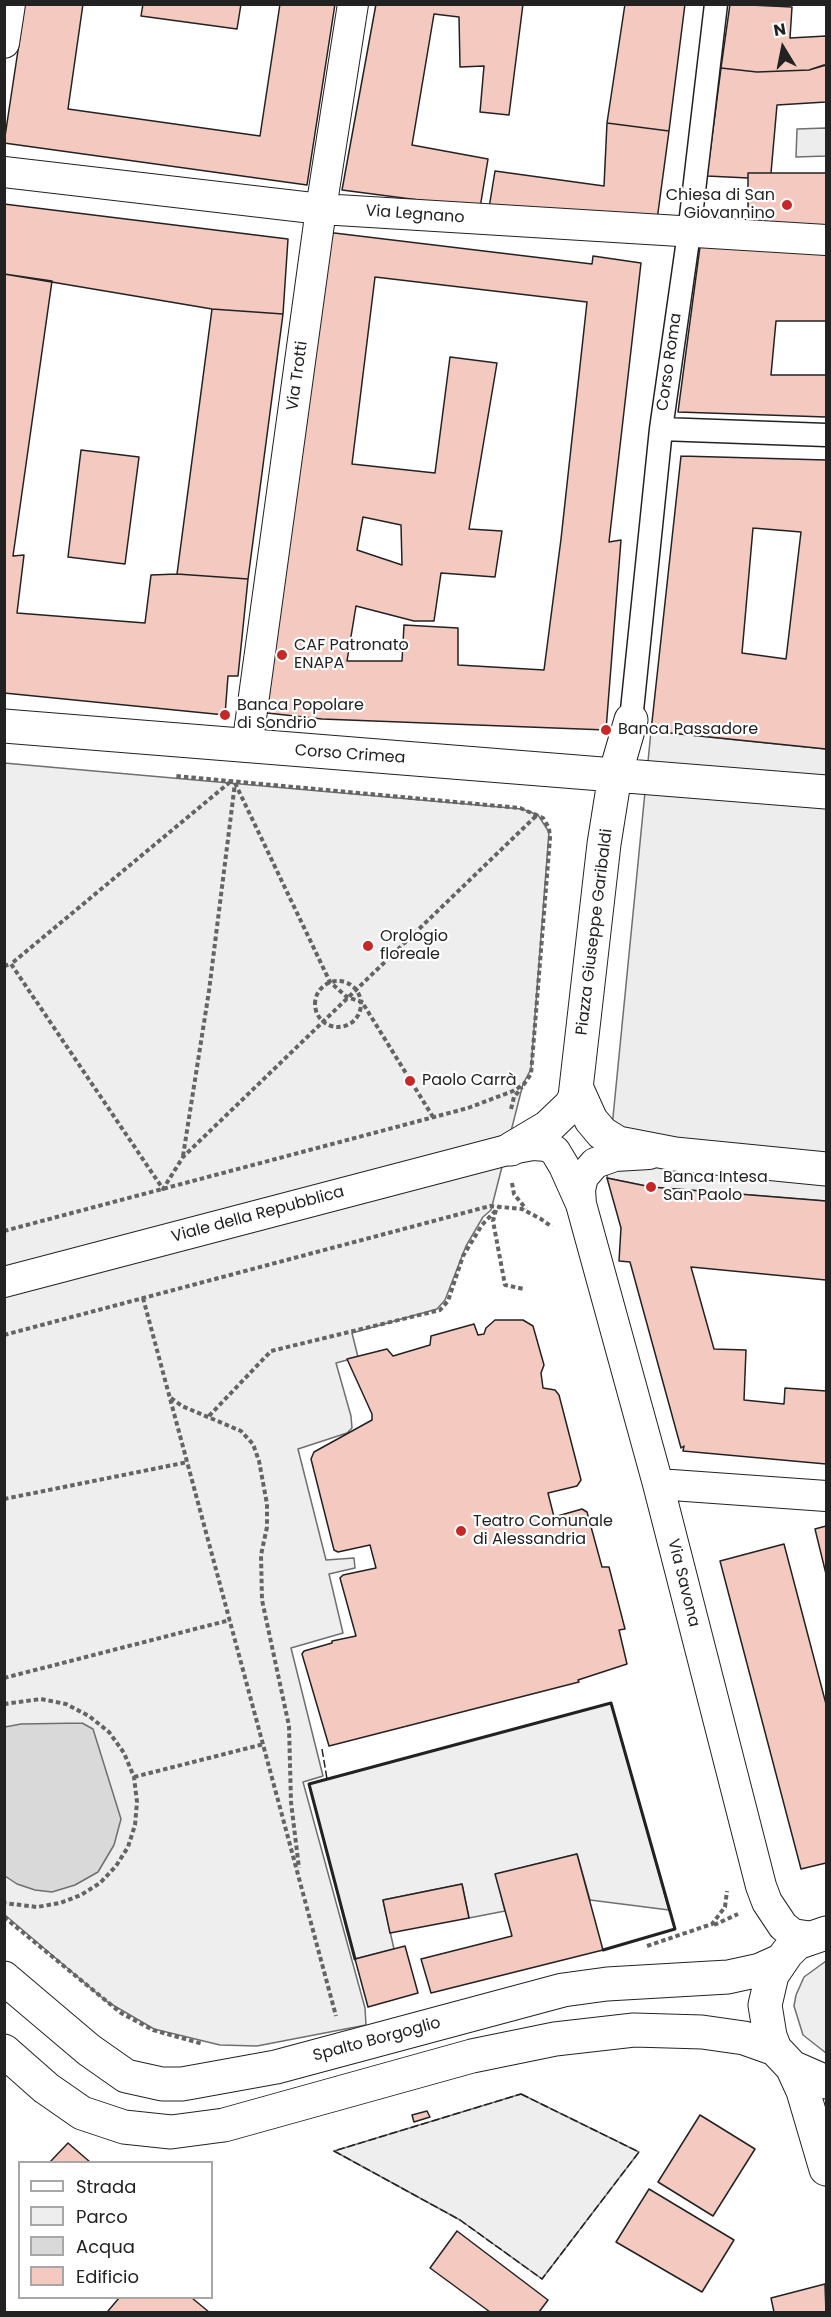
<!DOCTYPE html>
<html>
<head>
<meta charset="utf-8">
<style>
	body { margin:0 }
	#map { position:relative; width:831px; height:2317px; overflow:hidden; background:#fff; font-family:Poppins,sans-serif }
	canvas { display:block }
	.frame { position:absolute; inset:0; border:6px solid #222; pointer-events:none }
	.legend { position:absolute; left:18px; top:2161px; width:195px; height:138px; box-sizing:border-box; background:#fff; border:2px solid #a7a7a7; margin:0; padding:8px 10px; list-style:none; font-size:18px; color:#222 }
	.legend li { display:flex; align-items:center; gap:12px; height:30px }
	.legend b { width:30px; border:2px solid #a7a7a7 }
	.north { position:absolute; left:753px; top:18px; width:60px; height:60px; -webkit-text-stroke:4px #fff; paint-order:stroke; rotate:350deg; font-size:16px; font-weight:700; line-height:24px; text-align:center; color:#222 }
	.north::after { content:''; display:block; margin:auto; width:21px; height:27px; background:#222; clip-path:polygon(50% 0,100% 100%,50% 72%,0 100%) }
</style>
</head>
<body>
<div id="map">
<canvas width="831" height="2317"></canvas>
<div class="frame"></div>
<ul class="legend">
<li><b style="height:8px;background:#fff"></b>Strada</li>
<li><b style="height:16px;background:#eee"></b>Parco</li>
<li><b style="height:16px;background:#d9d9d9"></b>Acqua</li>
<li><b style="height:16px;background:#f3c9c0"></b>Edificio</li>
</ul>
<div class="north">N</div>
</div>
<script>
const ctx = document.querySelector('canvas').getContext('2d');
ctx.lineJoin = 'round';
function fillPath(path, color) { ctx.fillStyle = color; ctx.fill(path, 'evenodd'); }
const poly = rows => new Path2D(rows.map(r => 'M' + r).join(''));
function trace(path, color, width, dash) { ctx.strokeStyle = color; ctx.lineWidth = width; ctx.lineCap = dash ? 'butt' : 'round'; ctx.setLineDash(dash || []); ctx.stroke(path); }
function label(font, color, halo, rows, align = 'center') {
  ctx.font = font + ' Poppins,sans-serif'; ctx.lineWidth = 4.5; ctx.setLineDash([]); ctx.textBaseline = 'middle'; ctx.strokeStyle = halo; ctx.fillStyle = color; for (const [text, x, y, turn = 0] of rows) {
    ctx.save(); ctx.translate(x, y); ctx.rotate((+turn || 0) * Math.PI / 180); ctx.textAlign = isNaN(turn) ? turn : align; if (halo) ctx.strokeText(text, 0, 0); ctx.fillText(text, 0, 0); ctx.restore();
  }
}
const green = poly([
	[4,763,522,809,538,815,549,832,531,1069,523,1084,491,1210,483,1217,466,1246,445,1300,437,1309,352,1333,358,1357,336,1363,351,1416,352,1428,347,1433,298,1449,326,1560,354,1558,355,1568,329,1574,343,1633,291,1648,323,1776,303,1782,365,2008,366,2025,257,2046,220,2045,154,2029,106,2001,5,1915,4,763],
	[611,1703,669,1910,590,1900,577,1854,496,1874,505,1911,469,1918,462,1884,383,1900,394,1949,355,1959,309,1784,611,1703],
	[826,1961,826,2053,803,2035,794,2006,796,1995,804,1977,826,1961],
	[521,2094,639,2152,542,2279,460,2220,334,2151,521,2094]
]);
fillPath(green, '#eee');
trace(green, '#6f6f6f', 1.5);
const parking = poly([
	[826,128,826,156,796,157,797,129,826,128],
	[651,731,826,749,826,1201,651,1187,607,1178,651,731]
]);
fillPath(parking, '#ededed');
trace(parking, '#6f6f6f', 1.5);
const water = poly([
	[82,1723,93,1729,121,1819,114,1845,98,1872,75,1885,52,1892,35,1890,17,1884,5,1876,5,1727,21,1724,82,1723]
]);
fillPath(water, '#d9d9d9');
trace(water, '#6f6f6f', 1.5);
const building = poly([
	[25,4,83,4,68,109,260,136,280,4,335,4,307,185,4,143,25,4],
	[143,4,241,4,237,29,141,16,143,4],
	[376,4,523,4,509,115,480,112,484,66,460,67,459,17,434,14,412,145,488,159,480,208,342,190,376,4],
	[625,4,685,4,669,131,607,123,625,4],
	[730,4,792,7,790,38,826,36,826,65,809,70,757,72,721,68,730,4],
	[824,65,826,65,826,102,777,105,771,173,748,173,748,178,707,176,721,68,757,72,809,70,824,65],
	[607,123,669,131,657,220,489,208,495,171,604,186,607,123],
	[748,173,826,173,826,233,748,233,748,173],
	[4,204,288,239,283,314,212,309,4,274,4,204],
	[326,232,592,264,593,256,641,263,609,542,621,540,606,730,322,719,267,713,326,232],
	[375,277,587,302,561,539,544,670,458,665,458,628,404,625,402,661,347,661,356,606,414,621,434,621,441,573,495,577,502,531,469,529,497,363,450,357,435,473,352,464,375,277],
	[363,517,401,525,402,565,357,550,363,517],
	[701,239,826,252,826,321,776,321,771,375,826,375,826,417,678,412,701,239],
	[4,274,52,281,13,556,24,555,17,613,145,623,151,575,177,574,248,579,238,676,228,676,225,715,4,693,4,274],
	[212,309,283,314,248,579,177,574,212,309],
	[81,450,139,457,125,564,68,557,81,450],
	[681,456,826,460,826,749,651,731,681,456],
	[753,528,801,532,786,659,742,653,753,528],
	[607,1178,651,1187,826,1201,826,1280,691,1267,714,1349,746,1350,744,1400,784,1404,785,1388,826,1391,826,1464,683,1451,684,1446,681,1448,630,1262,619,1261,621,1228,607,1178],
	[495,1320,523,1320,533,1326,544,1365,541,1373,543,1388,555,1390,559,1395,581,1480,577,1486,548,1493,554,1517,582,1509,587,1512,602,1567,609,1567,625,1629,619,1630,627,1664,578,1680,579,1682,329,1746,302,1654,304,1651,332,1643,332,1641,356,1636,340,1578,343,1575,376,1568,370,1545,338,1552,334,1550,311,1459,314,1452,372,1420,372,1414,347,1359,387,1349,393,1356,430,1345,431,1336,474,1324,478,1335,484,1334,486,1328,495,1320],
	[826,1526,826,1574,815,1529,826,1526],
	[784,1544,826,1704,826,1863,801,1869,720,1561,784,1544],
	[577,1854,603,1950,431,1993,421,1959,512,1936,495,1874,577,1854],
	[462,1884,469,1918,390,1933,383,1900,462,1884],
	[405,1946,418,1993,368,2007,355,1959,405,1946],
	[427,2111,430,2117,414,2122,412,2115,427,2111],
	[700,2115,755,2149,713,2216,658,2182,700,2115],
	[68,2143,90,2162,50,2162,68,2143],
	[649,2189,734,2240,702,2292,616,2242,649,2189],
	[457,2231,548,2300,539,2312,490,2312,430,2268,457,2231],
	[825,2284,826,2312,774,2312,771,2298,825,2284],
	[119,2298,192,2298,209,2312,110,2312,108,2311,119,2298]
]);
fillPath(building, '#f3c9c0');
trace(building, '#222', 1.5);
const pedestrian = poly([
	[661,429,826,435],
	[631,720,661,429,689,233,716,4]
]);
const minor = poly([
	[4,43,10,4],
	[4,172,321,209,826,240],
	[247,747,321,209,353,4],
	[581,1204,580,1190,583,1177,595,1163,615,1156,649,1154],
	[4,1282,511,1149,533,1145,547,1146,555,1151,564,1166,581,1204,658,1484,761,1886,767,1902,783,1926,793,1934,812,1937],
	[658,1484,826,1496]
]);
const tertiary = poly([
	[4,726,826,792],
	[577,1089,591,1120,602,1133,618,1143,675,1154,826,1169],
	[511,1149,548,1127,571,1105,575,1097,604,844,615,775,631,720]
]);
const secondary = poly([
	[826,1933,797,1943,787,1953,772,1975,765,2005,770,2036,775,2049,792,2067,826,2082],
	[4,1978,89,2050,126,2076,162,2084,182,2084,276,2067,563,1990,607,1984,728,1977,760,1970,780,1961],
	[4,2051,46,2088,82,2113,124,2127,171,2132,224,2125,472,2056,555,2039,634,2030,702,2032,744,2038,775,2049],
	[792,2067,803,2091,826,2169]
]);
trace(pedestrian, '#222', 25);
trace(minor, '#222', 32);
trace(tertiary, '#222', 35);
trace(secondary, '#222', 35);
trace(poly([
	[230,782,11,964,163,1189,183,1157,538,814],
	[235,783,330,982,347,997,362,1002,433,1117],
	[4,966,11,964],
	'315 1004a23 23 0 1 1 46 0a23 23 0 1 1-46 0Z',
	[511,1109,514,1097,522,1087],
	[183,1156,209,991,235,783],
	[512,1183,514,1194,526,1209],
	[496,1210,493,1221,505,1285,524,1289],
	[4,1231,468,1108,513,1091,524,1084,531,1074,550,838,549,828,543,818,520,808,176,776],
	[143,1298,336,2016],
	[4,1335,490,1206,522,1209,541,1219,552,1227],
	[171,1398,182,1406,241,1431,253,1444,259,1461,267,1504,267,1527,261,1555,262,1600,289,1726,291,1802,299,1868],
	[209,1416,271,1351,440,1310,448,1301,463,1256,482,1225,500,1206],
	[4,1499,188,1462],
	[4,1678,230,1620],
	[4,1704,41,1699,66,1704,89,1716,109,1732,124,1753,134,1777,137,1802,135,1825,128,1847,116,1866,100,1883,81,1895,60,1903,37,1907,4,1903],
	[134,1777,264,1744],
	[4,1917,121,2013,153,2030,203,2044],
	[714,1925,738,1914],
	[647,1946,712,1924,725,1907,727,1891]
]), '#646464', 4, [4.5, 3]);
trace(pedestrian, '#fff', 22);
trace(minor, '#fff', 30);
trace(tertiary, '#fff', 33);
trace(secondary, '#fff', 33);
trace(poly([
	[322,1749,327,1779],
	[521,2094,639,2152,542,2279,460,2220,334,2151,521,2094]
]), '#222', 1.5, [8, 3]);
trace(poly([
	[355,1959,309,1784,611,1703,675,1929,603,1950]
]), '#222', 3);
for (const [x, y, r, color] of [
	[787,205,6,"#c62828"],
	[282,655,6,"#c62828"],
	[225,715,6,"#c62828"],
	[606,730,6,"#c62828"],
	[368,946,6,"#c62828"],
	[410,1081,6,"#c62828"],
	[651,1187,6,"#c62828"],
	[461,1531,6,"#c62828"]
]) { const dot = new Path2D(); dot.arc(x, y, r, 0, 2 * Math.PI); ctx.fillStyle = color; ctx.fill(dot); trace(dot, '#fff', 2); }
label('16px', '#222', '#fff', [
	["Chiesa di San",775,196,"right"],
	["Giovannino",775,214,"right"],
	["CAF Patronato",294,646],
	["ENAPA",294,664],
	["Banca Popolare",237,706],
	["di Sondrio",237,724],
	["Banca Passadore",618,730],
	["Orologio",380,937],
	["floreale",380,955],
	["Paolo Carrà",422,1081],
	["Banca Intesa",663,1178],
	["San Paolo",663,1196],
	["Teatro Comunale",473,1522],
	["di Alessandria",473,1540]
], 'left');
label('16px', '#222', '#fff', [
	["Via Legnano",415,215,4],
	["Corso Roma",670,362,-82],
	["Via Trotti",298,376,-82],
	["Corso Crimea",350,755,4],
	["Piazza Giuseppe Garibaldi",595,932,-83],
	["Viale della Repubblica",258,1215,-15],
	["Via Savona",683,1583,76],
	["Spalto Borgoglio",377,2040,-15]
]);
</script>
</body>
</html>
